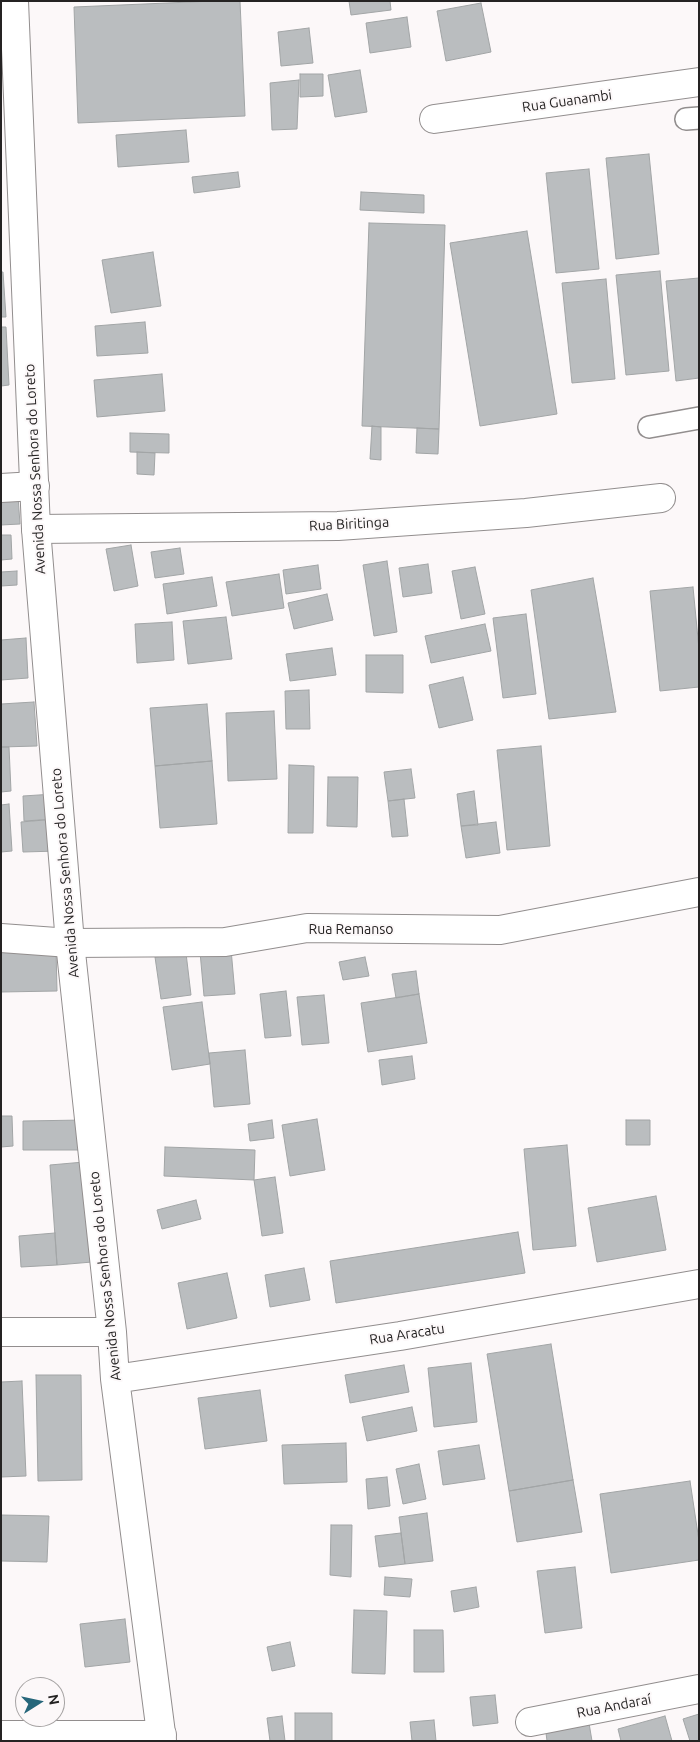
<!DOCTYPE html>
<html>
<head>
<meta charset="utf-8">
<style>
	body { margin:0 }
	#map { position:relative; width:700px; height:1742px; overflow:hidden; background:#fcf8f9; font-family:Ubuntu,sans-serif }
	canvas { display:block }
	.frame { position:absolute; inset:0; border:2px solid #252323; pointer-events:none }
	.north { position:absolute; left:15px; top:1677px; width:50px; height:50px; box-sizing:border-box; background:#fcf8f9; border:1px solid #a6a3a3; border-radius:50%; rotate:80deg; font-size:14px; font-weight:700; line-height:20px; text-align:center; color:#252323 }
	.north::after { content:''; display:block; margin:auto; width:18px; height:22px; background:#27677b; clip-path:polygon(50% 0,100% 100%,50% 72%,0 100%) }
</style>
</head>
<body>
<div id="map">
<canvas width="700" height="1742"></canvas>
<div class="frame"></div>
<div class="north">N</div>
</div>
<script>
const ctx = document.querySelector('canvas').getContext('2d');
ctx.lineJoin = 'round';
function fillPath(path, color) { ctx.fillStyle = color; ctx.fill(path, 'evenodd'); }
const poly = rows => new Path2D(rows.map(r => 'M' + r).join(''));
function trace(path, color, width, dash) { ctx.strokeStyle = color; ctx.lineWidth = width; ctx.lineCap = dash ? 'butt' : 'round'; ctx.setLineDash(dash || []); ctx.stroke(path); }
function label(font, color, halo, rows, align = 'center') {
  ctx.font = font + ' Ubuntu,sans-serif'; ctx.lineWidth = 4; ctx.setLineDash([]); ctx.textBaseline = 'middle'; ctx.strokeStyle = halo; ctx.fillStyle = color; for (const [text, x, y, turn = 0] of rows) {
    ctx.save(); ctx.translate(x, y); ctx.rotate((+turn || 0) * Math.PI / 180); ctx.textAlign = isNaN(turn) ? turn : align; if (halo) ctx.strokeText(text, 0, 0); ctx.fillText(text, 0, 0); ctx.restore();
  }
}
const building = poly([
	[214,1,240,1,245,116,78,123,74,7,214,1],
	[349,1,390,1,391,10,351,15,349,1],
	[481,3,491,52,446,61,437,11,481,3],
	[407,17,411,47,370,53,366,23,407,17],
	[309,28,313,63,281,66,278,32,309,28],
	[360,70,367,112,335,117,328,75,360,70],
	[300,74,323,74,323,96,300,97,300,74],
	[299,80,297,129,272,130,270,83,299,80],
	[186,130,189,162,118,167,116,135,186,130],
	[649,154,659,254,616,259,606,158,649,154],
	[589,169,599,269,556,273,546,173,589,169],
	[238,172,240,187,194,193,192,177,238,172],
	[361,192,424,195,424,213,360,210,361,192],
	[369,223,445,225,439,429,362,426,369,223],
	[527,231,557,414,480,426,450,243,527,231],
	[153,252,161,306,111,313,102,260,153,252],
	[660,271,669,371,626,375,616,275,660,271],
	[1,272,3,272,6,317,1,317,1,272],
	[699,278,699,378,676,381,666,281,699,278],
	[606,279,615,379,572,383,562,283,606,279],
	[145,322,148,353,97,356,95,326,145,322],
	[1,327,6,327,9,385,1,386,1,327],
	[162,374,165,411,97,417,94,380,162,374],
	[372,426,381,427,381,460,370,459,372,426],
	[417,428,439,429,438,454,416,453,417,428],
	[130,433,169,434,169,453,130,452,130,433],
	[137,452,155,453,154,475,137,474,137,452],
	[18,496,20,524,1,525,1,497,18,496],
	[1,535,11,535,12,559,1,560,1,535],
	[131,545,138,586,114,591,106,549,131,545],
	[180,548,184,574,155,578,151,552,180,548],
	[387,561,397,632,374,636,363,565,387,561],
	[428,564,432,593,403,597,399,568,428,564],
	[318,565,321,589,286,594,283,570,318,565],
	[475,567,485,614,461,619,452,571,475,567],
	[17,571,17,585,1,586,1,572,17,571],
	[279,574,284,608,232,616,226,582,279,574],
	[212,577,217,606,167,614,163,584,212,577],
	[593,578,616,712,549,719,531,590,593,578],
	[693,587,699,649,699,687,660,691,650,591,693,587],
	[327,594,333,620,294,629,288,603,327,594],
	[526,614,536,694,503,698,493,618,526,614],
	[226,617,232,659,188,664,183,621,226,617],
	[172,622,174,660,137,663,135,624,172,622],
	[485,624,491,651,431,663,425,636,485,624],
	[26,638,28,678,1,680,1,640,26,638],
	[332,648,336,675,290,681,286,654,332,648],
	[366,655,403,655,403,693,366,692,366,655],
	[463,677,473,720,439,728,429,685,463,677],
	[309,690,310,729,286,729,285,691,309,690],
	[34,702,37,746,1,747,1,704,34,702],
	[207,704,212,761,155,766,150,708,207,704],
	[274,711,277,779,228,781,226,713,274,711],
	[541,746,550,846,507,850,497,750,541,746],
	[1,747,9,747,11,791,1,792,1,747],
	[212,761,217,824,160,828,155,766,212,761],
	[289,765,314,766,313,833,288,833,289,765],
	[411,769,415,798,388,801,384,772,411,769],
	[328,777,358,777,357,827,327,826,328,777],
	[474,791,478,825,461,826,457,794,474,791],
	[54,794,56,819,24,821,23,796,54,794],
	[404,799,408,836,392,837,388,801,404,799],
	[9,804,12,851,1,852,1,805,9,804],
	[56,819,58,851,23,852,21,822,56,819],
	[496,822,500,853,466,858,461,826,496,822],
	[56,949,57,991,1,992,1,950,56,949],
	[231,949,235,994,204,996,200,952,231,949],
	[186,953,191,995,161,999,155,957,186,953],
	[365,957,369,976,343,980,339,962,365,957],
	[416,971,419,994,396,998,392,974,416,971],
	[286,991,291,1036,265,1038,260,994,286,991],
	[419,994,427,1043,368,1052,361,1003,419,994],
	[324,995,329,1043,302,1045,297,997,324,995],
	[202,1002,210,1064,172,1070,163,1007,202,1002],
	[245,1050,250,1104,214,1107,209,1053,245,1050],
	[412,1056,415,1079,382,1085,379,1060,412,1056],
	[1,1116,12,1116,13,1146,1,1147,1,1116],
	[317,1119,325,1170,290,1176,282,1125,317,1119],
	[84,1120,85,1150,23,1150,23,1121,84,1120],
	[272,1120,274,1138,250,1141,248,1124,272,1120],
	[626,1120,650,1120,650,1145,626,1145,626,1120],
	[567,1145,576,1246,533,1250,524,1149,567,1145],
	[165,1147,255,1150,254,1180,164,1176,165,1147],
	[84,1162,92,1262,57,1265,50,1165,84,1162],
	[275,1177,283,1233,262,1236,254,1180,275,1177],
	[656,1196,666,1250,597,1262,588,1208,656,1196],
	[196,1200,201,1219,162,1229,157,1210,196,1200],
	[518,1232,525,1273,336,1303,330,1261,518,1232],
	[55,1233,57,1265,21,1267,19,1236,55,1233],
	[304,1268,310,1300,270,1307,265,1275,304,1268],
	[227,1273,237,1318,187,1329,178,1283,227,1273],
	[551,1344,573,1480,509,1491,487,1354,551,1344],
	[471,1363,477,1422,434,1427,428,1368,471,1363],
	[404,1365,409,1392,350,1403,345,1375,404,1365],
	[36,1375,81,1375,82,1480,38,1481,36,1375],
	[22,1381,26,1476,1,1477,1,1382,22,1381],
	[260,1390,267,1441,205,1449,198,1398,260,1390],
	[412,1407,417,1431,367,1441,362,1417,412,1407],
	[346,1443,347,1482,284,1484,282,1445,346,1443],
	[479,1445,485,1479,443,1485,438,1451,479,1445],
	[419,1464,426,1499,403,1504,396,1469,419,1464],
	[387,1477,390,1506,368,1509,366,1479,387,1477],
	[573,1480,582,1532,517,1542,509,1491,573,1480],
	[690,1481,699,1541,699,1560,611,1573,600,1494,690,1481],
	[427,1513,433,1561,405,1564,399,1517,427,1513],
	[1,1515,49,1516,47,1562,1,1561,1,1515],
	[331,1525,352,1525,351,1577,330,1575,331,1525],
	[401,1533,405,1564,379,1567,375,1536,401,1533],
	[575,1567,582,1628,545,1633,537,1571,575,1567],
	[385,1577,412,1579,410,1597,384,1595,385,1577],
	[476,1587,479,1607,454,1612,451,1591,476,1587],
	[354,1610,387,1611,385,1674,352,1673,354,1610],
	[125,1619,130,1662,85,1667,80,1624,125,1619],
	[414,1630,443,1630,444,1672,414,1672,414,1630],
	[290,1642,295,1666,272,1671,267,1647,290,1642],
	[495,1695,498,1723,473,1726,470,1697,495,1695],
	[295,1713,332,1713,332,1741,295,1741,295,1713],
	[699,1714,699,1741,690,1741,683,1719,699,1714],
	[282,1716,285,1741,270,1741,267,1718,282,1716],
	[665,1716,672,1741,621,1741,618,1729,665,1716],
	[434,1720,436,1741,412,1741,410,1722,434,1720],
	[589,1723,592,1741,547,1741,546,1733,589,1723]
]);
fillPath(building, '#babdbf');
trace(building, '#a2a5a6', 1);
const service = poly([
	[686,119,699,118],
	[649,427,699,418]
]);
const minor = poly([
	[434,119,699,82],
	[1,488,35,486],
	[36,529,338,526,526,513,661,498],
	[1,938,70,943,225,942,307,928,500,930,699,892],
	[530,1722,699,1689],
	[1,1735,162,1735]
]);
const tertiary = poly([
	[14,1,36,529,70,943,112,1332,115,1379,162,1741],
	[1,1332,112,1332],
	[115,1379,400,1336,699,1284]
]);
trace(service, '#928e8e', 24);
trace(minor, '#928e8e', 30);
trace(tertiary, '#928e8e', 30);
trace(service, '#fff', 21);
trace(minor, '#fff', 28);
trace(tertiary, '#fff', 28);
label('14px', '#252323', '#fcf8f9', [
	["Rua Guanambi",567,101,-8],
	["Avenida Nossa Senhora do Loreto",35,469,-93],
	["Rua Biritinga",349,524,-3],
	["Avenida Nossa Senhora do Loreto",65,873,-95],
	["Rua Remanso",351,929],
	["Avenida Nossa Senhora do Loreto",105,1276,-96],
	["Rua Aracatu",407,1334,-9],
	["Rua Andaraí",614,1706,-11]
]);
</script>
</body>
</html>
